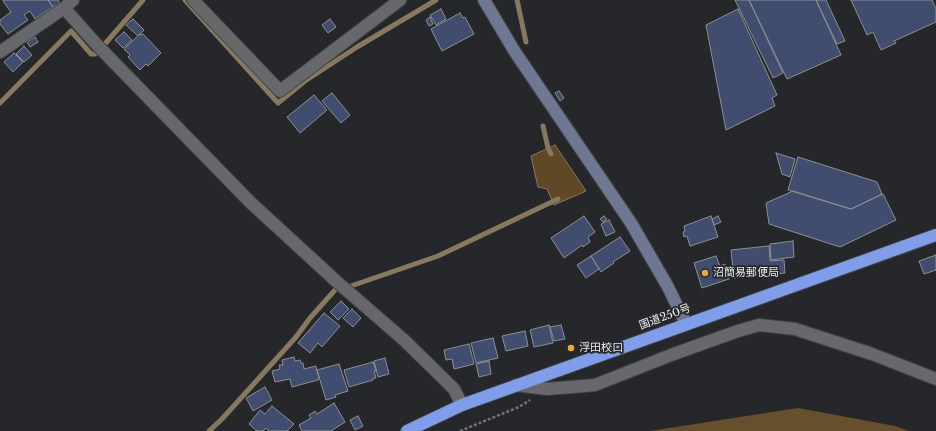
<!DOCTYPE html>
<html>
<head>
<meta charset="utf-8">
<style>
	body { margin:0 }
	canvas { display:block; background:#26272a }
</style>
</head>
<body>
<canvas width="936" height="431"></canvas>
<script>
const ctx = document.querySelector('canvas').getContext('2d');
ctx.lineJoin = 'round';
function fillPath(path, color) { ctx.fillStyle = color; ctx.fill(path, 'evenodd'); }
const poly = rows => new Path2D(rows.map(r => 'M' + r).join(''));
function trace(path, color, width, dash) { ctx.strokeStyle = color; ctx.lineWidth = width; ctx.lineCap = dash ? 'butt' : 'round'; ctx.setLineDash(dash || []); ctx.stroke(path); }
function label(font, color, halo, rows, align = 'center') {
  ctx.font = font + ' "Libre Baskerville","Noto Sans JP",serif'; ctx.lineWidth = 3.5; ctx.setLineDash([]); ctx.textBaseline = 'middle'; ctx.strokeStyle = halo; ctx.fillStyle = color; for (const [text, x, y, turn = 0] of rows) {
    ctx.save(); ctx.translate(x, y); ctx.rotate((+turn || 0) * Math.PI / 180); ctx.textAlign = isNaN(turn) ? turn : align; if (halo) ctx.strokeText(text, 0, 0); ctx.fillText(text, 0, 0); ctx.restore();
  }
}
fillPath(poly([
	[798,408,895,426,909,431,650,431]
]), '#654f2c');
const water = poly([
	[555,145,586,191,554,205,547,189,538,187,531,156,555,145]
]);
fillPath(water, '#5f4825');
trace(water, '#887860', 1);
trace(poly([
	[185,0,278,103,305,81,357,47,436,0],
	[517,0,526,42],
	[104,45,143,0],
	[0,103,71,31,91,54,95,54],
	[543,126,548,148,551,154],
	[351,286,438,256,558,199],
	[209,431,222,419,296,337,310,318,335,290]
]), '#887860', 5);
const building = poly([
	[4,0,48,0,53,7,35,19,30,11,24,15,28,20,8,34,0,24,0,20,11,12,3,1,4,0],
	[48,0,58,0,60,3,53,7,48,0],
	[735,0,749,0,783,73,773,78,735,0],
	[749,0,816,0,841,55,787,79,749,0],
	[816,0,826,0,845,41,837,44,816,0],
	[851,0,932,0,936,9,936,22,894,41,896,43,881,50,873,32,867,35,851,0],
	[441,9,446,19,436,25,430,15,441,9],
	[738,9,777,95,772,98,775,106,726,130,706,25,738,9],
	[460,13,463,18,465,17,474,34,442,51,431,29,460,13],
	[430,17,433,24,429,26,426,20,430,17],
	[133,19,144,30,138,36,126,25,133,19],
	[330,19,336,27,328,33,322,25,330,19],
	[124,32,132,40,123,48,115,40,124,32],
	[140,34,141,35,143,34,161,53,148,66,146,64,140,70,128,57,130,55,124,49,140,34],
	[35,37,38,42,30,47,27,42,35,37],
	[24,46,32,55,24,62,16,54,24,46],
	[14,53,23,62,13,72,4,62,14,53],
	[559,91,564,98,560,101,555,93,559,91],
	[332,93,350,115,341,123,322,101,332,93],
	[314,95,327,110,300,133,287,117,314,95],
	[776,153,795,159,790,177,782,174,776,153],
	[798,157,877,182,882,194,851,209,788,190,798,157],
	[793,191,851,209,883,194,896,220,840,247,769,224,766,203,793,191],
	[584,216,595,232,588,237,590,242,583,247,582,245,564,258,551,238,584,216],
	[604,216,607,219,603,222,600,219,604,216],
	[711,216,718,237,690,246,687,236,684,237,683,232,685,231,684,226,711,216],
	[718,216,721,222,714,225,712,219,718,216],
	[609,220,615,232,606,236,601,224,609,220],
	[620,237,630,251,613,262,614,263,601,272,591,256,620,237],
	[793,241,794,257,771,260,770,244,793,241],
	[769,246,770,261,784,260,785,273,734,278,731,250,769,246],
	[936,255,936,270,924,274,919,261,936,255],
	[591,256,599,269,586,278,577,265,591,256],
	[716,256,720,266,725,264,729,279,702,288,694,263,716,256],
	[341,301,349,309,338,320,330,312,341,301],
	[352,309,361,318,353,327,343,318,352,309],
	[324,313,340,326,322,347,318,343,310,353,298,343,324,313],
	[549,325,553,343,534,347,530,330,549,325],
	[561,325,565,339,554,341,550,327,561,325],
	[525,331,528,346,506,351,502,336,525,331],
	[493,338,498,358,476,363,471,343,493,338],
	[469,344,474,364,454,369,452,359,446,360,444,350,469,344],
	[294,357,295,361,300,360,301,363,303,363,304,369,316,366,319,379,318,379,318,380,292,387,290,379,275,382,272,371,280,369,279,365,283,365,282,360,294,357],
	[385,358,389,374,378,377,374,361,385,358],
	[489,361,491,374,479,377,476,364,489,361],
	[373,362,376,371,374,371,376,378,373,378,373,380,349,387,344,370,373,362],
	[339,364,348,391,335,395,336,397,326,400,317,370,339,364],
	[265,387,272,400,253,411,246,398,265,387],
	[334,403,345,422,331,431,302,431,299,425,311,418,309,415,315,411,317,414,334,403],
	[272,406,294,424,287,431,269,431,266,428,263,431,257,431,249,424,260,410,265,414,272,406],
	[358,416,363,426,355,430,350,420,358,416]
]);
fillPath(building, '#404d6e');
trace(building, '#8d8f92', 1);
const street = poly([
	[193,0,280,91,400,0],
	[64,8,97,45,250,202,336,281,404,340,454,389,462,405],
	[0,52,64,8,73,0],
	[516,385,547,389,595,385,671,355,738,331,759,325,795,329,872,354,936,379]
]);
const secondary = poly([
	[484,0,515,52,631,223,668,287,686,324]
]);
const highway = poly([
	[407,431,462,405,936,235]
]);
trace(street, '#434447', 14);
trace(secondary, '#434447', 14);
trace(highway, '#434447', 14);
trace(poly([
	[460,431,519,407,530,400]
]), '#727375', 2.5, [3, 2]);
trace(street, '#67686c', 12);
trace(secondary, '#6e7892', 12);
trace(highway, '#809dea', 12);
for (const [x, y, r, color] of [
	[705,273,4,"#ebaa39"],
	[571,348,4,"#ebaa39"]
]) { const dot = new Path2D(); dot.arc(x, y, r, 0, 2 * Math.PI); ctx.fillStyle = color; ctx.fill(dot); trace(dot, '#26272a', 1.5); }
label('11px', '#e8e9eb', '#26272a', [
	["沼簡易郵便局",713,273],
	["浮田校口",579,348]
], 'left');
label('11px', '#e8e9eb', '#26272a', [
	["国道250号",665,317,-20]
]);
</script>
</body>
</html>
